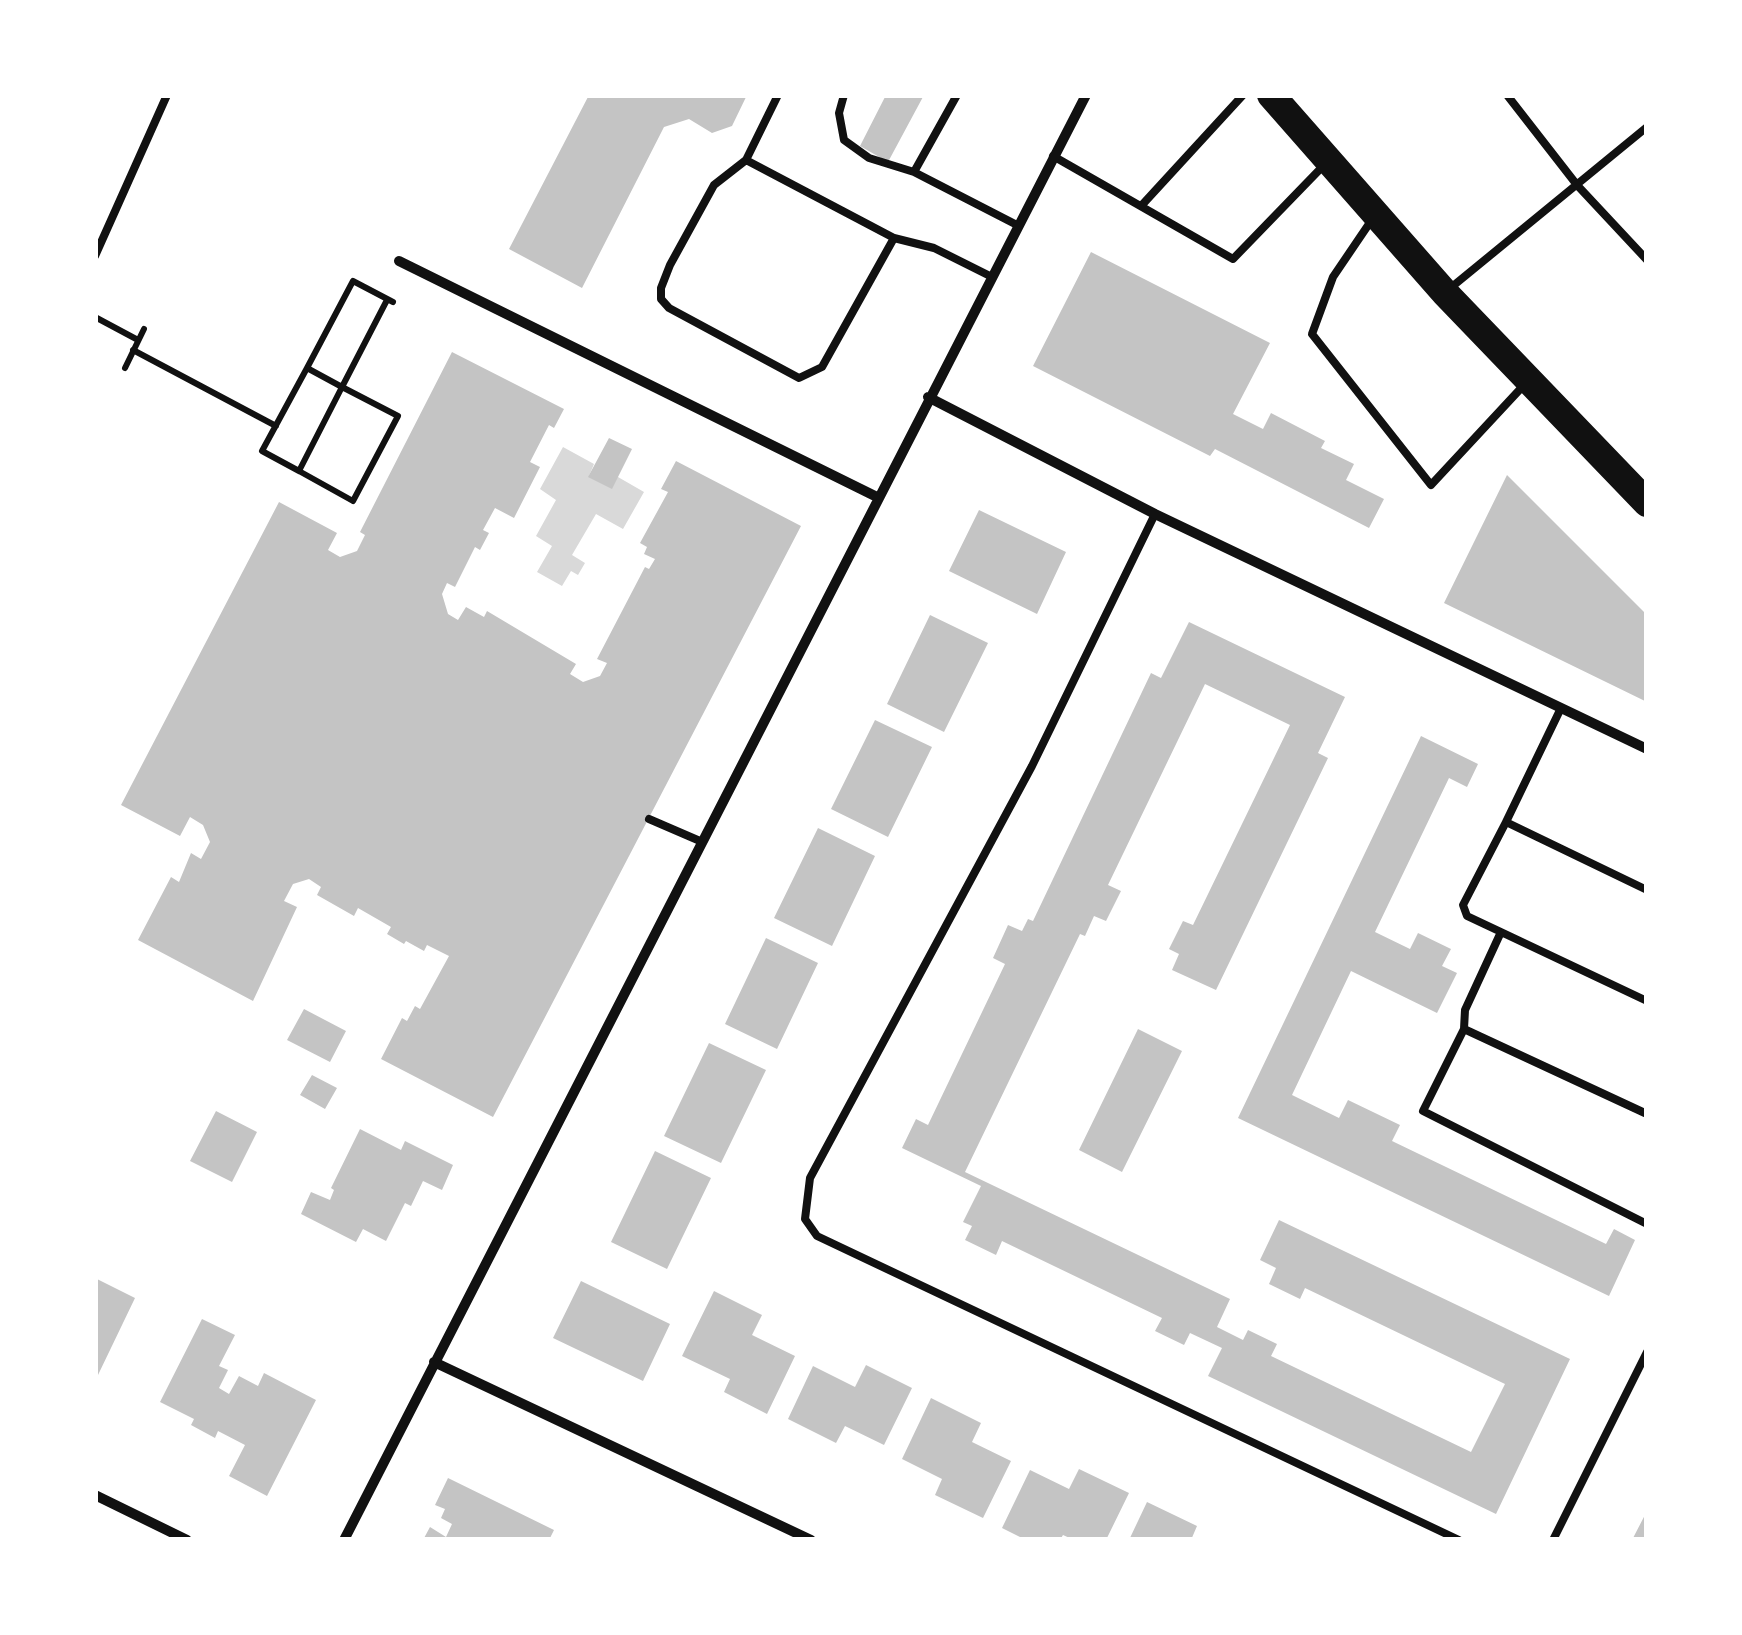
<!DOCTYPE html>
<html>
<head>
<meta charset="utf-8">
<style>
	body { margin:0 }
	#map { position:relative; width:1742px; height:1635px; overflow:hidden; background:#fff; font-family:"Archivo Narrow",sans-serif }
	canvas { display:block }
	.frame { position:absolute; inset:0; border:98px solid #fff; pointer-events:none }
</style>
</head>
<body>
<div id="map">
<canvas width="1742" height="1635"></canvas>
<div class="frame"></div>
</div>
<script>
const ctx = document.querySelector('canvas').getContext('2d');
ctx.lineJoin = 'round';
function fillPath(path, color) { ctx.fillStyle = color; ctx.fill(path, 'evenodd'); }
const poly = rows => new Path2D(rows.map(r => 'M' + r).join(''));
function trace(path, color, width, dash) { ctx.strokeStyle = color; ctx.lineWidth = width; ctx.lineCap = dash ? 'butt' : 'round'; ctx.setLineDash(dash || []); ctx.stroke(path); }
fillPath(poly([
	[563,447,594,464,589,476,618,477,644,492,623,529,596,514,572,555,585,563,578,575,571,571,562,586,537,572,552,546,536,536,556,500,540,489]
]), '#d9d9d9');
fillPath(poly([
	[589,95,747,95,732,126,712,133,689,119,664,127,582,288,509,249],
	[886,95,924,95,888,162,860,146],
	[1091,252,1270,343,1233,414,1263,429,1271,413,1325,441,1321,448,1354,464,1346,480,1384,499,1369,528,1215,449,1210,456,1033,366],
	[452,352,564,409,554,428,549,425,530,462,540,467,514,518,495,508,483,530,489,533,480,550,475,547,455,587,447,583,442,594,448,614,458,620,466,607,484,617,487,611,576,664,570,674,583,682,600,676,607,663,597,659,645,567,649,569,655,559,644,554,647,547,640,543,668,492,661,489,676,461,801,526,493,1117,381,1059,402,1018,407,1021,415,1006,420,1009,449,956,427,945,424,951,406,941,404,944,387,934,391,927,358,908,354,916,317,895,321,887,309,879,293,884,284,901,297,907,253,1001,138,940,171,877,179,882,191,853,201,859,210,842,203,825,190,817,180,836,121,805,279,502,337,533,328,550,340,557,357,551,365,535,360,532],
	[609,438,632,449,612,489,588,477],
	[1507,475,1647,615,1647,702,1444,603],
	[979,510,1066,552,1037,614,949,571],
	[930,615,988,643,944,732,887,704],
	[1189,622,1345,697,1318,753,1328,758,1216,990,1172,970,1179,954,1169,949,1183,921,1193,925,1290,725,1205,684,1108,885,1121,891,1106,921,1094,916,1085,936,1080,934,965,1172,1230,1299,1217,1327,1243,1340,1248,1330,1277,1344,1271,1356,1471,1452,1505,1384,1305,1288,1300,1299,1269,1284,1276,1268,1260,1260,1279,1220,1570,1359,1496,1514,1208,1376,1222,1348,1190,1333,1184,1345,1155,1331,1162,1318,1002,1241,996,1255,965,1240,972,1226,963,1222,981,1186,902,1148,916,1119,928,1125,1005,964,993,958,1008,925,1022,931,1028,919,1033,921,1151,673,1161,678],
	[875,720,932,747,888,837,831,809],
	[1421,736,1478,764,1467,787,1449,778,1375,932,1410,949,1418,933,1451,949,1442,966,1457,973,1437,1013,1351,971,1292,1095,1339,1118,1348,1100,1400,1125,1392,1141,1606,1244,1614,1229,1635,1240,1609,1296,1238,1118],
	[818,828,875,856,832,946,774,918],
	[766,938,818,963,777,1049,725,1024],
	[304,1009,346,1031,330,1062,287,1040],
	[1138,1029,1182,1051,1122,1172,1079,1150],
	[709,1043,766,1070,721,1163,664,1136],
	[312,1075,337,1088,325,1109,300,1095],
	[216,1111,257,1132,232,1182,190,1161],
	[360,1129,401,1150,405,1141,453,1165,442,1190,423,1181,411,1206,405,1203,386,1241,363,1229,356,1242,301,1214,311,1192,330,1200,334,1190,331,1188],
	[655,1151,711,1178,667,1269,611,1242],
	[95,1278,135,1298,98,1375,95,1373],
	[581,1281,670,1324,643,1381,553,1338],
	[714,1291,762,1315,752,1335,795,1356,767,1414,724,1392,730,1379,682,1356],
	[202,1319,235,1335,219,1366,228,1370,219,1388,229,1394,239,1376,258,1386,264,1373,316,1400,267,1496,229,1476,245,1445,218,1431,215,1438,191,1425,194,1419,160,1402],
	[866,1365,912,1388,884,1445,845,1426,836,1443,788,1419,813,1366,855,1387],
	[931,1398,981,1423,972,1442,1011,1461,983,1518,935,1495,942,1479,902,1459],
	[1079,1469,1129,1493,1106,1540,1074,1540,1063,1535,1060,1540,1026,1540,1002,1528,1030,1470,1069,1489],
	[448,1478,554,1530,549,1540,423,1540,430,1527,446,1537,452,1524,441,1518,445,1509,435,1505],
	[1147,1502,1197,1526,1191,1540,1129,1540],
	[1647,1511,1647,1540,1632,1540]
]), '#c4c4c4');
trace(poly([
	[387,300,342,387,307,368,353,281,393,302],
	[95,317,138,340],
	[133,350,276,426],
	[125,368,144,329],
	[342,387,398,416,353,501,299,471,342,387],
	[299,471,262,451,307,368]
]), '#111', 6);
trace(poly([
	[778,95,746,160,714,185,670,265,661,288,661,299,669,308,799,378,822,367,894,238,934,248,990,276],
	[844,95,839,113,844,140,869,158,914,172],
	[957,95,914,172,1017,225],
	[1507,95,1577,185,1647,260],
	[1053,156,1233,259,1326,163],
	[746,160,894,238],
	[1142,205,1243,95],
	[1373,218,1333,277,1312,334,1431,485,1524,385],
	[95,256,167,95],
	[1448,290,1647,127],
	[1155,514,1032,766,810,1178,805,1219,817,1236,1459,1540],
	[649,819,700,841],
	[1506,822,1561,708],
	[1501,932,1467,916,1463,905,1506,822,1647,890],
	[1647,1001,1501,932,1465,1010,1464,1029,1647,1114],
	[1464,1029,1423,1111,1647,1224],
	[1553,1540,1647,1352]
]), '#111', 8);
trace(poly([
	[399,261,877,497],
	[928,397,1155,514,1647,749],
	[434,1362,811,1540],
	[95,1495,187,1540],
	[344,1540,1086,95]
]), '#111', 10);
trace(poly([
	[1271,95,1445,293,1647,503]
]), '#111', 28);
</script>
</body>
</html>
